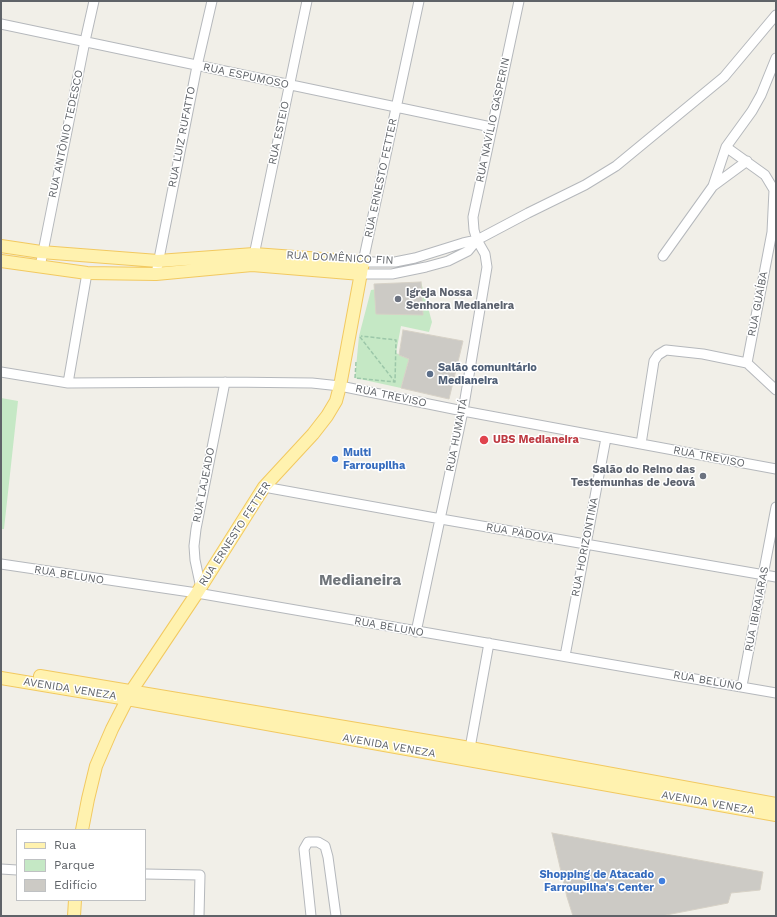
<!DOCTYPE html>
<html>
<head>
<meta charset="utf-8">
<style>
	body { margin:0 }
	#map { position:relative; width:777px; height:917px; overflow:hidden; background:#f1efe8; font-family:"Work Sans",sans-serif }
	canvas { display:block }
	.frame { position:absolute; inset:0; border:2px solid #5f6368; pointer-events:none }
	.legend { position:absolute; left:16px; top:829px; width:130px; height:72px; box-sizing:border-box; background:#fff; border:1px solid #bfc1c3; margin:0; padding:5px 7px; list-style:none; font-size:12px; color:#5f6368 }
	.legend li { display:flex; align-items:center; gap:8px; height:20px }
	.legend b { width:20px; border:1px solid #bfc1c3 }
</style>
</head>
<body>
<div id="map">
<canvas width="777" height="917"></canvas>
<div class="frame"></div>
<ul class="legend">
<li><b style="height:5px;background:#fff2af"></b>Rua</li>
<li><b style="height:11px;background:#c5e8c5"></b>Parque</li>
<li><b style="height:11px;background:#cccac5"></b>Edifício</li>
</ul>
</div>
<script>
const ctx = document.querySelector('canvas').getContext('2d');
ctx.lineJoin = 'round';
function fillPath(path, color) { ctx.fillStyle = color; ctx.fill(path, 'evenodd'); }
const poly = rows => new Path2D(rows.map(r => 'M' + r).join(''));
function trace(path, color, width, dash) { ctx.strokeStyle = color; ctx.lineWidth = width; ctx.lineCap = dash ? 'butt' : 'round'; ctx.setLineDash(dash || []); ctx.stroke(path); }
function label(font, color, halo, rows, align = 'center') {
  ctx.font = font + ' "Work Sans",sans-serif'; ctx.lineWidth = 3; ctx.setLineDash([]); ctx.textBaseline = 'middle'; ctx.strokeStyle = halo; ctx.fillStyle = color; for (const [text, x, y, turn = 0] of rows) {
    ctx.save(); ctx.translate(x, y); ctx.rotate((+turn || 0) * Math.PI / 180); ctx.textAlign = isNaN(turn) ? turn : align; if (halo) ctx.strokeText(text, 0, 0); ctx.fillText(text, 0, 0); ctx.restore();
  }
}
fillPath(poly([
	[421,282,432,322,429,332,401,326,396,353,409,359,401,388,355,378,359,336,371,290],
	[1,398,18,401,4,529,1,529]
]), '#c5e8c5');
const building = poly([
	[421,282,423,315,376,314,374,284,421,282],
	[403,330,463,341,449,399,401,388,409,359,399,355,403,330],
	[552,833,763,872,760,890,731,893,728,903,661,916,573,916,567,897,552,833]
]);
fillPath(building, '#cccac5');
trace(building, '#d6d1c6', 1);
const minor = poly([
	[419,1,363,262,395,262,415,258,463,243,477,240,528,213,585,185,616,166,724,77,776,15],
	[1,24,491,127],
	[726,147,765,175,774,190,772,232,747,363],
	[713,186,747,161],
	[663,256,713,186,726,147,752,111,761,95,776,58],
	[253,260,307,1],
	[40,267,85,41,94,1],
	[156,274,197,66,212,1],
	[361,274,392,274,426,267,448,261,468,251,477,240],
	[1,372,68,383,225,382,312,383,340,386,463,411,776,469],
	[68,383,87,273],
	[641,444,654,361,658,355,666,350,703,354,747,363,776,390],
	[264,487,441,519,776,577],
	[1,564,197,593,776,693],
	[201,588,195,560,194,546,196,529,225,382],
	[416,632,463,411,487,267,485,254,477,240,474,230,473,217,519,1],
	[565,656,606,438],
	[742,686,776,507],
	[470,748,489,643],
	[1,869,17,870],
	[145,874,200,875,199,916],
	[311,916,304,849,308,842,318,842,325,846,328,857,336,916]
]);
const major = poly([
	[1,246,41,252,158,261,254,254,363,262,340,386,336,401,327,416,313,434,264,487,197,593,132,690,112,729,96,766,88,799,82,830],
	[1,261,87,273,156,274,252,265,361,274],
	[40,676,470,748,776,804],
	[1,678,127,699,776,815],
	[74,916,75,900]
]);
trace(minor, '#b5b8bc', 11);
trace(major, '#f2c960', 14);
trace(poly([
	[360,337,395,382],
	[356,362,355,378,395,382,396,340,361,336]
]), '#9cc7a9', 1.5, [4, 2]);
trace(minor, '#fff', 9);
trace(major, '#fff2af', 12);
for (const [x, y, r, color] of [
	[398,299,4,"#6b7280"],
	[430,374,4,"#5c6f8a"],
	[484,440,5,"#e0444e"],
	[335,459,4,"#3f7fe0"],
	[703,476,4,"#6b7280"],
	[662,881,4,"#3f7fe0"]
]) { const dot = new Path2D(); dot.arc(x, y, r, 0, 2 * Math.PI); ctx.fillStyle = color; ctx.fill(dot); trace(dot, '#fff', 1.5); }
label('11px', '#5f6368', '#fff', [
	["RUA ESPUMOSO",246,76,12],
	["RUA NAVÍLIO GASPERIN",493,120,-78],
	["RUA ESTEIO",279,133,-78],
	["RUA ANTÔNIO TEDESCO",66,134,-78],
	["RUA LUIZ RUFATTO",182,137,-79],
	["RUA ERNESTO FETTER",381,178,-78],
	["RUA DOMÊNICO FIN",340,258,3],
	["RUA GUAÍBA",758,304,-79],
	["RUA TREVISO",391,396,12],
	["RUA HUMAITÁ",457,435,-79],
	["RUA TREVISO",709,457,11],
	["RUA LAJEADO",204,485,-79],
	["RUA PÀDOVA",520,533,10],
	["RUA ERNESTO FETTER",235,534,-57],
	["RUA HORIZONTINA",585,547,-79],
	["RUA BELUNO",69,575,9],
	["RUA IBIRAIARAS",757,609,-79],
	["RUA BELUNO",389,627,10],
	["RUA BELUNO",708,681,10],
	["AVENIDA VENEZA",70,689,9],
	["AVENIDA VENEZA",389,746,10],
	["AVENIDA VENEZA",708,803,10]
]);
label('bold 11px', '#5b616d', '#fff', [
	["Igreja Nossa",406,293],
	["Senhora Medianeira",406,306],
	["Salão do Reino das",695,470,"right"],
	["Testemunhas de Jeová",695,483,"right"]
], 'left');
label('bold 11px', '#4e5e75', '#fff', [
	["Salão comunitário",438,368],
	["Medianeira",438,381]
], 'left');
label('bold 11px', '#be3a42', '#fff', [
	["UBS Medianeira",493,440]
], 'left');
label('bold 11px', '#366cbe', '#fff', [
	["Multi",343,453],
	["Farroupilha",343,466],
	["Shopping de Atacado",654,875,"right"],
	["Farroupilha's Center",654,888,"right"]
], 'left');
label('bold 15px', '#70757a', '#fff', [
	["Medianeira",360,581]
]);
</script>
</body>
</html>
